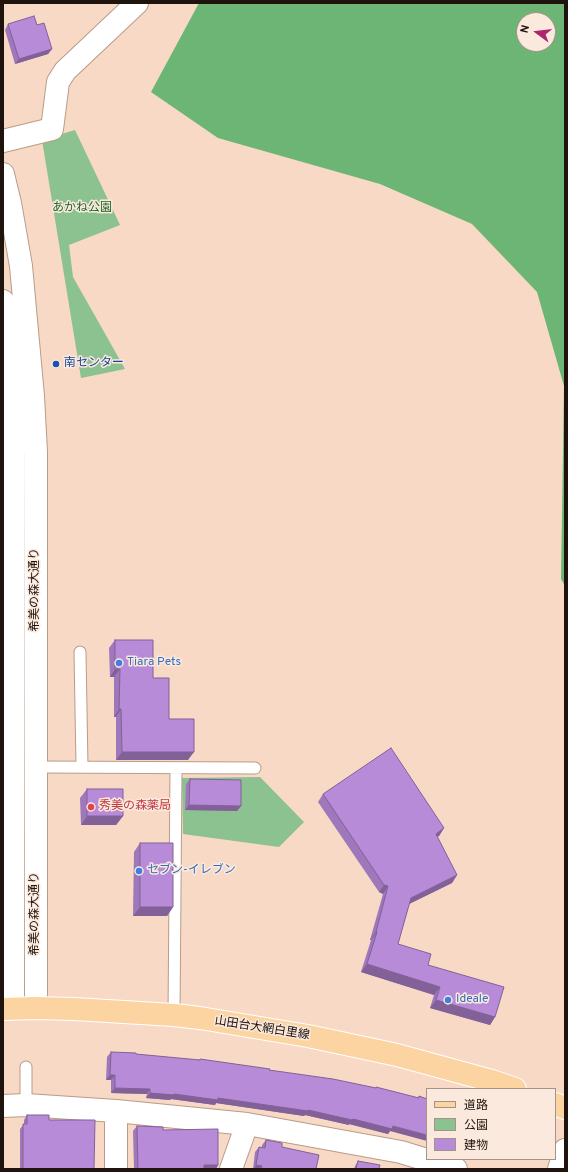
<!DOCTYPE html>
<html>
<head>
<meta charset="utf-8">
<style>
	body { margin:0 }
	#map { position:relative; width:568px; height:1172px; overflow:hidden; background:#f7d9c5; font-family:Overpass,"Noto Sans JP",sans-serif }
	canvas { display:block }
	.frame { position:absolute; inset:0; border:4px solid #1e140d; pointer-events:none }
	.legend { position:absolute; left:426px; top:1088px; width:130px; height:72px; box-sizing:border-box; background:#fbe9dd; border:1px solid #a3948a; margin:0; padding:5px 7px; list-style:none; font-size:12px; color:#1e140d }
	.legend li { display:flex; align-items:center; gap:8px; height:20px }
	.legend b { width:20px; border:1px solid #a3948a }
	.north { position:absolute; left:516px; top:12px; width:40px; height:40px; box-sizing:border-box; background:#fbe9dd; border:1px solid #a3948a; border-radius:50%; rotate:285deg; font-size:11px; font-weight:700; line-height:16px; text-align:center; color:#1e140d }
	.north::after { content:''; display:block; margin:auto; width:14px; height:18px; background:#ad266d; clip-path:polygon(50% 0,100% 100%,50% 72%,0 100%) }
</style>
</head>
<body>
<div id="map">
<canvas width="568" height="1172"></canvas>
<div class="frame"></div>
<ul class="legend">
<li><b style="height:5px;background:#fbd4a1"></b>道路</li>
<li><b style="height:11px;background:#8cc190"></b>公園</li>
<li><b style="height:11px;background:#b88bd8"></b>建物</li>
</ul>
<div class="north">N</div>
</div>
<script>
const ctx = document.querySelector('canvas').getContext('2d');
ctx.lineJoin = 'round';
function fillPath(path, color) { ctx.fillStyle = color; ctx.fill(path, 'evenodd'); }
const poly = rows => new Path2D(rows.map(r => 'M' + r).join(''));
function trace(path, color, width, dash) { ctx.strokeStyle = color; ctx.lineWidth = width; ctx.lineCap = dash ? 'butt' : 'round'; ctx.setLineDash(dash || []); ctx.stroke(path); }
function label(font, color, halo, rows, align = 'center') {
  ctx.font = font + ' Overpass,"Noto Sans JP",sans-serif'; ctx.lineWidth = 3; ctx.setLineDash([]); ctx.textBaseline = 'middle'; ctx.strokeStyle = halo; ctx.fillStyle = color; for (const [text, x, y, turn = 0] of rows) {
    ctx.save(); ctx.translate(x, y); ctx.rotate((+turn || 0) * Math.PI / 180); ctx.textAlign = isNaN(turn) ? turn : align; if (halo) ctx.strokeText(text, 0, 0); ctx.fillText(text, 0, 0); ctx.restore();
  }
}
fillPath(poly([
	[75,130,120,225,69,245,73,277,125,369,81,378,42,140],
	[260,777,304,822,279,847,183,834,182,778]
]), '#8cc190');
fillPath(poly([
	[199,3,565,3,565,586,561,579,564,386,537,292,472,224,380,184,218,138,151,92],
	[524,20,548,20,548,44,524,44]
]), '#6cb574');
const service = poly([
	[80,652,82,767],
	[36,767,255,768],
	[174,1015,176,768],
	[26,1105,26,1067]
]);
const minor = poly([
	[3,141,52,129,58,82,65,71,137,3],
	[3,1106,26,1105,116,1111,247,1124,401,1152,456,1169],
	[116,1169,116,1111],
	[231,1169,247,1124],
	[559,1169,565,1150]
]);
const tertiary = poly([
	[3,174,10,203,21,266,33,396,36,452,36,1008],
	[3,301,6,318,14,422,13,1008]
]);
const primary = poly([
	[3,1009,36,1008,74,1009,174,1015,200,1018,308,1036,397,1055,492,1081,515,1089],
	[555,1104,565,1108]
]);
trace(service, '#b89c89', 13);
trace(minor, '#b89c89', 24);
trace(tertiary, '#b89c89', 24);
trace(primary, '#fff', 24);
trace(service, '#fff', 11);
trace(minor, '#fff', 22);
trace(tertiary, '#fff', 22);
trace(primary, '#fbd4a1', 22);
fillPath(poly([
	[8,24,37,25,52,49,48,54,15,64,5,30],
	[115,640,153,678,169,719,188,760,116,760,116,717,114,717,114,677,110,677,109,648],
	[190,779,241,806,237,811,185,810,186,784],
	[87,789,123,816,116,825,81,825,80,798],
	[323,794,444,828,439,836,437,837,457,875,452,883,409,904,398,944,428,965,495,1017,490,1025,430,1008,434,995,361,972,371,940,370,940,383,894,379,892,318,802],
	[140,843,173,907,167,916,133,916,134,852],
	[111,1052,199,1060,200,1059,269,1070,418,1098,419,1096,427,1099,390,1131,388,1134,349,1124,349,1125,305,1115,304,1116,216,1103,215,1105,171,1099,170,1100,146,1098,147,1094,111,1093,111,1080,106,1080,107,1057],
	[27,1115,49,1120,94,1169,20,1169,20,1129,24,1124,24,1120],
	[137,1126,163,1130,218,1165,216,1169,134,1169,133,1131],
	[266,1140,282,1147,316,1169,253,1169,255,1152,259,1147,262,1147,262,1145],
	[358,1161,379,1169,354,1169,355,1166]
]), '#9e78ba');
fillPath(poly([
	[52,49,48,54,15,64,19,59],
	[115,669,120,669,114,677,110,677],
	[119,709,121,709,116,717,114,717],
	[122,752,194,752,188,760,116,760],
	[189,805,241,806,237,811,185,810],
	[87,816,123,816,116,825,81,825],
	[444,828,439,836,430,841,436,834],
	[457,875,452,883,405,906,411,898],
	[384,885,388,886,383,894,379,892],
	[140,907,173,907,167,916,133,916],
	[376,932,377,932,371,940,370,940],
	[367,964,440,987,434,995,361,972],
	[436,1000,495,1017,490,1025,430,1008],
	[110,1075,115,1075,111,1080,106,1080],
	[115,1088,150,1089,147,1094,111,1093],
	[150,1093,174,1094,218,1098,308,1110,393,1126,427,1135,427,1141,390,1131,388,1134,349,1124,349,1125,305,1115,304,1116,216,1103,215,1105,171,1099,170,1100,146,1098],
	[204,1165,218,1165,216,1169,201,1169],
	[256,1165,262,1166,259,1169,254,1169]
]), '#816197');
const building = poly([
	[34,16,37,25,44,23,52,49,19,59,8,24,34,16],
	[115,640,153,640,153,678,169,678,169,719,194,719,194,752,122,752,121,709,119,709,120,669,115,669,115,640],
	[391,748,444,828,436,834,457,875,411,898,398,944,431,954,428,965,504,987,495,1017,436,1000,440,987,367,964,377,932,376,932,388,886,384,885,323,794,391,748],
	[190,779,241,780,241,806,189,805,190,779],
	[87,789,123,789,123,816,87,816,87,789],
	[140,843,173,843,173,907,140,907,140,843],
	[111,1052,136,1053,136,1054,200,1060,200,1059,270,1069,269,1070,333,1079,376,1088,376,1087,419,1098,419,1096,427,1099,427,1135,393,1126,392,1129,353,1119,352,1120,308,1110,308,1111,218,1098,218,1100,174,1094,174,1095,150,1093,150,1089,115,1088,115,1075,110,1075,111,1052],
	[27,1115,49,1115,49,1120,95,1120,94,1169,23,1169,23,1124,27,1124,27,1115],
	[137,1126,163,1127,163,1130,218,1129,218,1165,204,1165,204,1169,138,1169,137,1126],
	[266,1140,282,1143,282,1147,319,1155,316,1169,261,1169,262,1166,256,1165,259,1147,265,1148,266,1140],
	[358,1161,380,1165,379,1169,356,1169,358,1161]
]);
fillPath(building, '#b88bd8');
trace(building, '#816197', 1);
for (const [x, y, r, color] of [
	[56,364,4,"#1a4fb4"],
	[119,663,4,"#3f7fe0"],
	[91,807,4,"#e0444e"],
	[139,871,4,"#3f7fe0"],
	[448,1000,4,"#3f7fe0"]
]) { const dot = new Path2D(); dot.arc(x, y, r, 0, 2 * Math.PI); ctx.fillStyle = color; ctx.fill(dot); trace(dot, '#fbe9dd', 1.5); }
label('12px', '#1a6629', '#fbe9dd', [
	["あかね公園",82,209]
]);
label('12px', '#164399', '#fbe9dd', [
	["南センター",64,364]
], 'left');
label('12px', '#1e140d', '#fbe9dd', [
	["希美の森大通り",36,590,-90],
	["希美の森大通り",36,914,-90],
	["山田台大網白里線",262,1029,9]
]);
label('12px', '#366cbe', '#fbe9dd', [
	["Tiara Pets",127,663],
	["セブン-イレブン",147,871],
	["Ideale",456,1000]
], 'left');
label('12px', '#be3a42', '#fbe9dd', [
	["秀美の森薬局",99,807]
], 'left');
</script>
</body>
</html>
